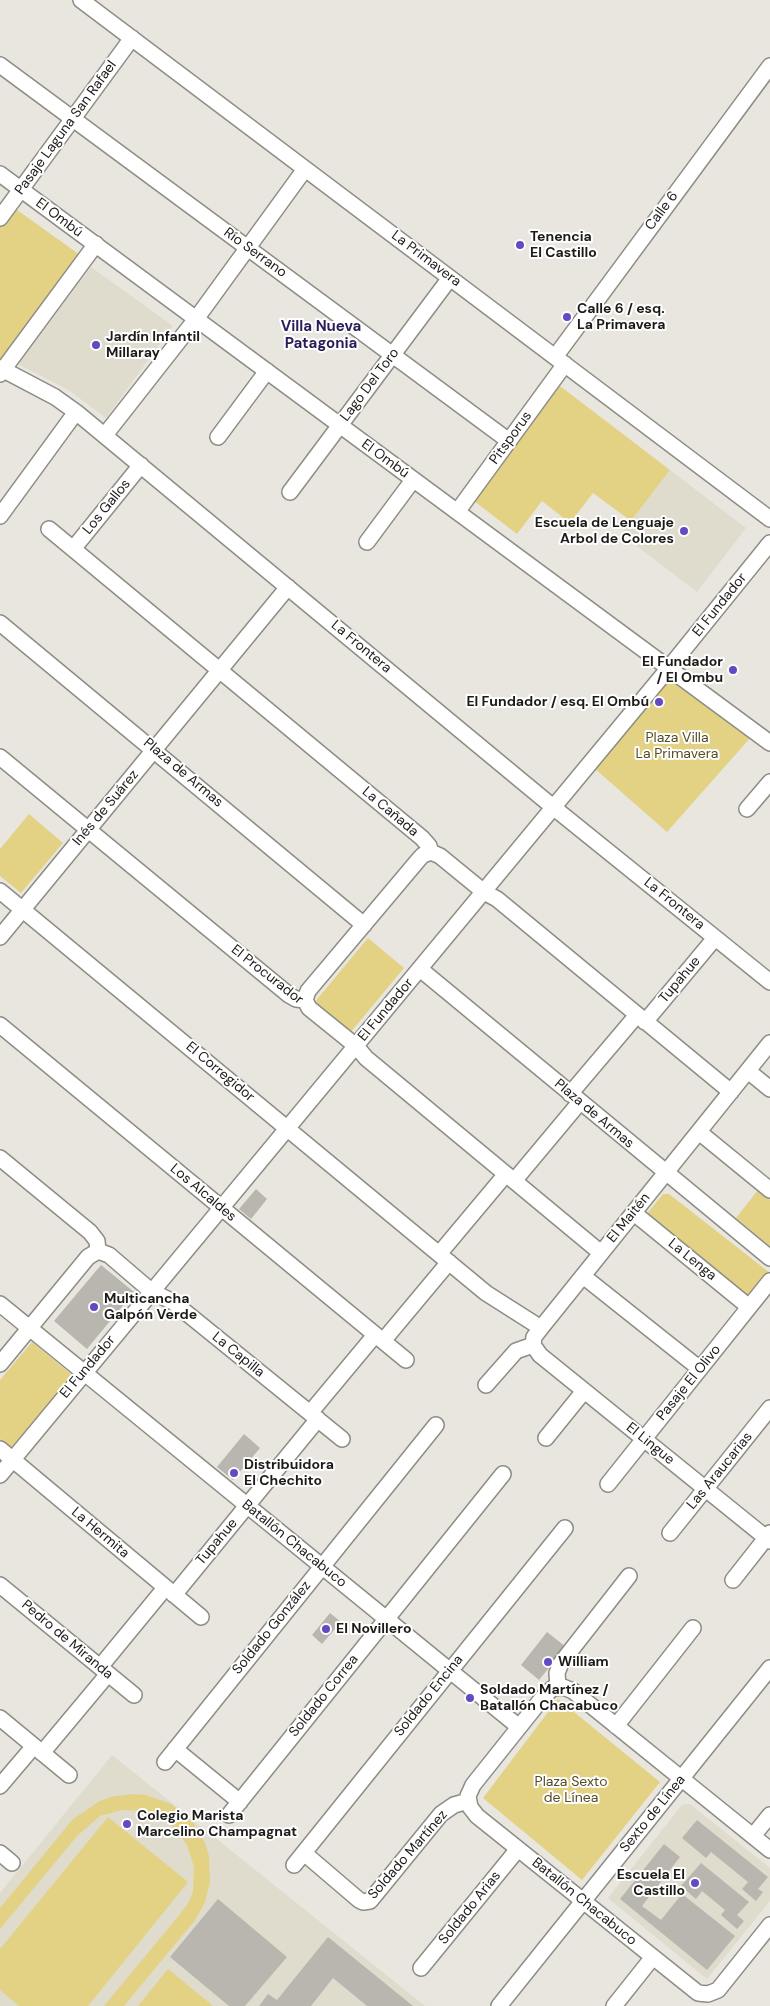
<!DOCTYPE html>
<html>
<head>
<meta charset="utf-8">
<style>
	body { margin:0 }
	canvas { display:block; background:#e8e6df }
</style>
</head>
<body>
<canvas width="770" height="2006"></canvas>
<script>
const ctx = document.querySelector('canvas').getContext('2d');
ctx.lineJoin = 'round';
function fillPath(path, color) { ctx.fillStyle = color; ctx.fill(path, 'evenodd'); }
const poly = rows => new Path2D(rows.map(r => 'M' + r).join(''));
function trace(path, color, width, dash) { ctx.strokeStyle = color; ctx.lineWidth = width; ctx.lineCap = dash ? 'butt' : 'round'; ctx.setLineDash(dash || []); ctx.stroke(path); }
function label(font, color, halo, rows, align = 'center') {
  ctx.font = font + ' "DM Sans",sans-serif'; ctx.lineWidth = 4; ctx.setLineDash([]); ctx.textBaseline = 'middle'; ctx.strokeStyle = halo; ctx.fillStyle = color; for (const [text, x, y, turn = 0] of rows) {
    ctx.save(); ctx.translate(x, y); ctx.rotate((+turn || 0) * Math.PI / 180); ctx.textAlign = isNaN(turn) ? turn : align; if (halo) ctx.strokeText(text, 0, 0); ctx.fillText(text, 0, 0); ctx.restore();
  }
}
fillPath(poly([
	[91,267,173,326,106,418,70,391,18,364],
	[670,470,746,528,697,592,621,534],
	[112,1755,425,2006,0,2006,0,1893],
	[690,1804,770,1868,770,1901,707,1979,608,1898,682,1805]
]), '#dfdccd');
fillPath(poly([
	[13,207,80,255,0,361,0,226],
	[560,386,670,470,631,521,593,493,570,523,542,501,517,534,474,501],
	[670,677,751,737,667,832,594,768],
	[29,814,63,843,21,893,0,876,0,849],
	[368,938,404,968,350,1033,314,1003],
	[758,1190,770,1200,770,1246,736,1218],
	[663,1194,669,1194,770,1273,748,1298,646,1215],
	[32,1342,72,1375,11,1448,0,1439,0,1380],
	[558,1699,660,1782,582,1880,483,1798],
	[133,1794,146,1795,171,1804,192,1821,205,1843,209,1856,210,1882,205,1902,196,1919,124,2006,104,2006,180,1914,189,1902,193,1891,194,1867,187,1845,173,1826,164,1820,144,1811,122,1810,100,1816,77,1836,0,1929,0,1908,73,1819,100,1801,110,1797],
	[108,1817,188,1882,88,2006,19,2006,0,1990,0,1949],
	[168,1969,213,2006,138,2006]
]), '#e3d284');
fillPath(poly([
	[256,1189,267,1199,251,1219,239,1209],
	[101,1265,134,1292,87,1349,54,1321],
	[244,1434,260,1448,233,1480,217,1467],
	[330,1613,341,1622,322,1644,312,1635],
	[547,1632,566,1647,539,1680,521,1665],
	[697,1820,768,1877,758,1889,763,1892,756,1901,742,1889,748,1882,711,1852,706,1858,682,1838],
	[664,1844,680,1857,642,1906,661,1920,682,1894,735,1936,707,1970,620,1899],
	[701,1863,749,1902,737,1915,744,1921,737,1929,721,1915,725,1910,702,1891,696,1899,681,1886],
	[218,1899,287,1957,245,2006,229,2006,170,1957],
	[328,1937,413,2006,367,2006,333,1978,311,2006,259,2006,268,1994,277,2000]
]), '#b8b6af');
const minor = poly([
	[81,0,770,519],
	[0,65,509,441],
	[0,174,770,743],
	[0,218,132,38],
	[555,357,770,66],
	[0,368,55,397,76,412,553,807,770,982],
	[0,374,96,244],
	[105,435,196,319,305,169],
	[218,437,267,371],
	[290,492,450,278],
	[457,512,565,364],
	[0,516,76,412],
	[49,529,422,838,429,846,431,852],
	[367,542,413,480],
	[73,549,141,465],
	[0,623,364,925],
	[0,757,289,995,296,999,305,1000],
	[747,809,770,782],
	[431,852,440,856,484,892,497,899,731,1092],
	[0,891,486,1293,541,1328],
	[0,937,288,587],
	[420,969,770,1258],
	[305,1000,309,1008,356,1046,366,1058,601,1253],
	[305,1000,308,991,420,858,423,855,431,852],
	[645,1022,715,938],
	[0,1025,406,1360],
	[748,1071,770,1089],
	[570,1094,637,1015],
	[699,1132,770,1190],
	[0,1158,90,1232,97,1241,98,1251],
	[514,1181,580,1102],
	[634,1213,749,1307],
	[98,1251,109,1255,151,1291,173,1302,342,1439],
	[439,1254,506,1174],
	[583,1276,700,1369],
	[0,1304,519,1727],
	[383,1341,449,1262],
	[533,1345,534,1337,541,1328,770,1043],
	[533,1345,540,1355,770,1541],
	[0,1364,88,1257,98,1251],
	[486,1385,516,1351,533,1345],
	[310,1413,375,1335],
	[546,1438,584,1391],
	[0,1449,201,1617],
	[0,1475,668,669,770,543],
	[608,1484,770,1281],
	[670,1533,770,1408],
	[733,1580,770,1533],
	[0,1585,134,1695],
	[174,1595,318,1419],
	[100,1667,165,1588],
	[558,1687,557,1673,561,1663,629,1576],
	[0,1718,69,1775],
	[616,1726,693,1628],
	[175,1749,240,1802],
	[42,1753,108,1674],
	[165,1762,436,1425],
	[0,1786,34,1746],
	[229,1815,503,1474],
	[753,1836,770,1815],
	[770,1850,573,1691,563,1687,553,1688,544,1696,473,1785,468,1796,470,1807,477,1816,698,1993,708,1994,718,1990,770,1925],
	[0,1853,12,1863],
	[304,1853,359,1900,363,1902,370,1901,441,1814,454,1805,468,1801],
	[294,1865,565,1528],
	[421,1968,518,1849],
	[499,2006,770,1668],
	[614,2006,653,1957]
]);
trace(minor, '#8d8c85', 18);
trace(minor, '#fff', 15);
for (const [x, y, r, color] of [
	[520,245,5,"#6349c2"],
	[567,317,5,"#6349c2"],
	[96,345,5,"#6349c2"],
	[684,531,5,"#6349c2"],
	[733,670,5,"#6349c2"],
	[659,702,5,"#6349c2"],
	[94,1307,5,"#6349c2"],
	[234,1473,5,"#6349c2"],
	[326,1629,5,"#6349c2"],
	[548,1662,5,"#6349c2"],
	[470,1698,5,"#6349c2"],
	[127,1824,5,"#6349c2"],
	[695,1883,5,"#6349c2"]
]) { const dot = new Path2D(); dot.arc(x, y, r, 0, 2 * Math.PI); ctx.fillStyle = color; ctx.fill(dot); trace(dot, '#fff', 2); }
label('14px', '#1c1b18', '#fff', [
	["Pasaje Laguna San Rafael",66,128,-54],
	["Calle 6",662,211,-53],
	["El Ombú",59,218,37],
	["Río Serrano",255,253,36],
	["La Primavera",426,259,37],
	["Lago Del Toro",370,385,-53],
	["Pitsporus",511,438,-54],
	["El Ombú",385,459,36],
	["Los Gallos",107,507,-51],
	["El Fundador",720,605,-51],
	["La Frontera",361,647,40],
	["Plaza de Armas",183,773,40],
	["Inés de Suárez",106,808,-50],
	["La Cañada",390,812,40],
	["La Frontera",674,904,39],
	["El Procurador",267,975,38],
	["Tupahue",680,980,-50],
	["El Fundador",386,1010,-50],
	["El Corregidor",220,1072,40],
	["Plaza de Armas",594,1114,40],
	["Los Alcaldes",203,1193,40],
	["El Maitén",629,1218,-51],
	["La Lenga",692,1260,39],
	["La Capilla",238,1355,39],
	["El Fundador",88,1367,-50],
	["Pasaje El Olivo",689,1383,-51],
	["El Lingue",650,1444,39],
	["Las Araucarias",720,1471,-51],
	["La Hermita",100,1533,40],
	["Tupahue",217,1542,-50],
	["Batallón Chacabuco",294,1544,39],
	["Soldado González",272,1628,-51],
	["Pedro de Miranda",67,1640,40],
	["Soldado Correa",324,1696,-51],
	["Soldado Encina",429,1696,-51],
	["Sexto de Línea",653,1814,-51],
	["Soldado Martínez",408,1855,-49],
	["Batallón Chacabuco",584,1902,39],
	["Soldado Arias",470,1908,-51]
]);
label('bold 14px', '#1c1b18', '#fff', [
	["Tenencia",530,237],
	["El Castillo",530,253],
	["Calle 6 / esq.",577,309],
	["La Primavera",577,325],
	["Jardín Infantil",106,337],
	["Millaray",106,353],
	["Escuela de Lenguaje",674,523,"right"],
	["Arbol de Colores",674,539,"right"],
	["El Fundador",723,662,"right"],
	["/ El Ombu",723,678,"right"],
	["El Fundador / esq. El Ombú",649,702,"right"],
	["Multicancha",104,1299],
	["Galpón Verde",104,1315],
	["Distribuidora",244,1465],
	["El Chechito",244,1481],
	["El Novillero",336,1629],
	["William",558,1662],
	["Soldado Martínez /",480,1690],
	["Batallón Chacabuco",480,1706],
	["Colegio Marista",137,1816],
	["Marcelino Champagnat",137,1832],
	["Escuela El",685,1875,"right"],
	["Castillo",685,1891,"right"]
], 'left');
label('14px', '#564d24', '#fff', [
	["Plaza Villa",677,738],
	["La Primavera",677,754],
	["Plaza Sexto",571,1782],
	["de Línea",571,1798]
]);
label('bold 15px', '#2a1e59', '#fff', [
	["Villa Nueva",321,327],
	["Patagonia",321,344]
]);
</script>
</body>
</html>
